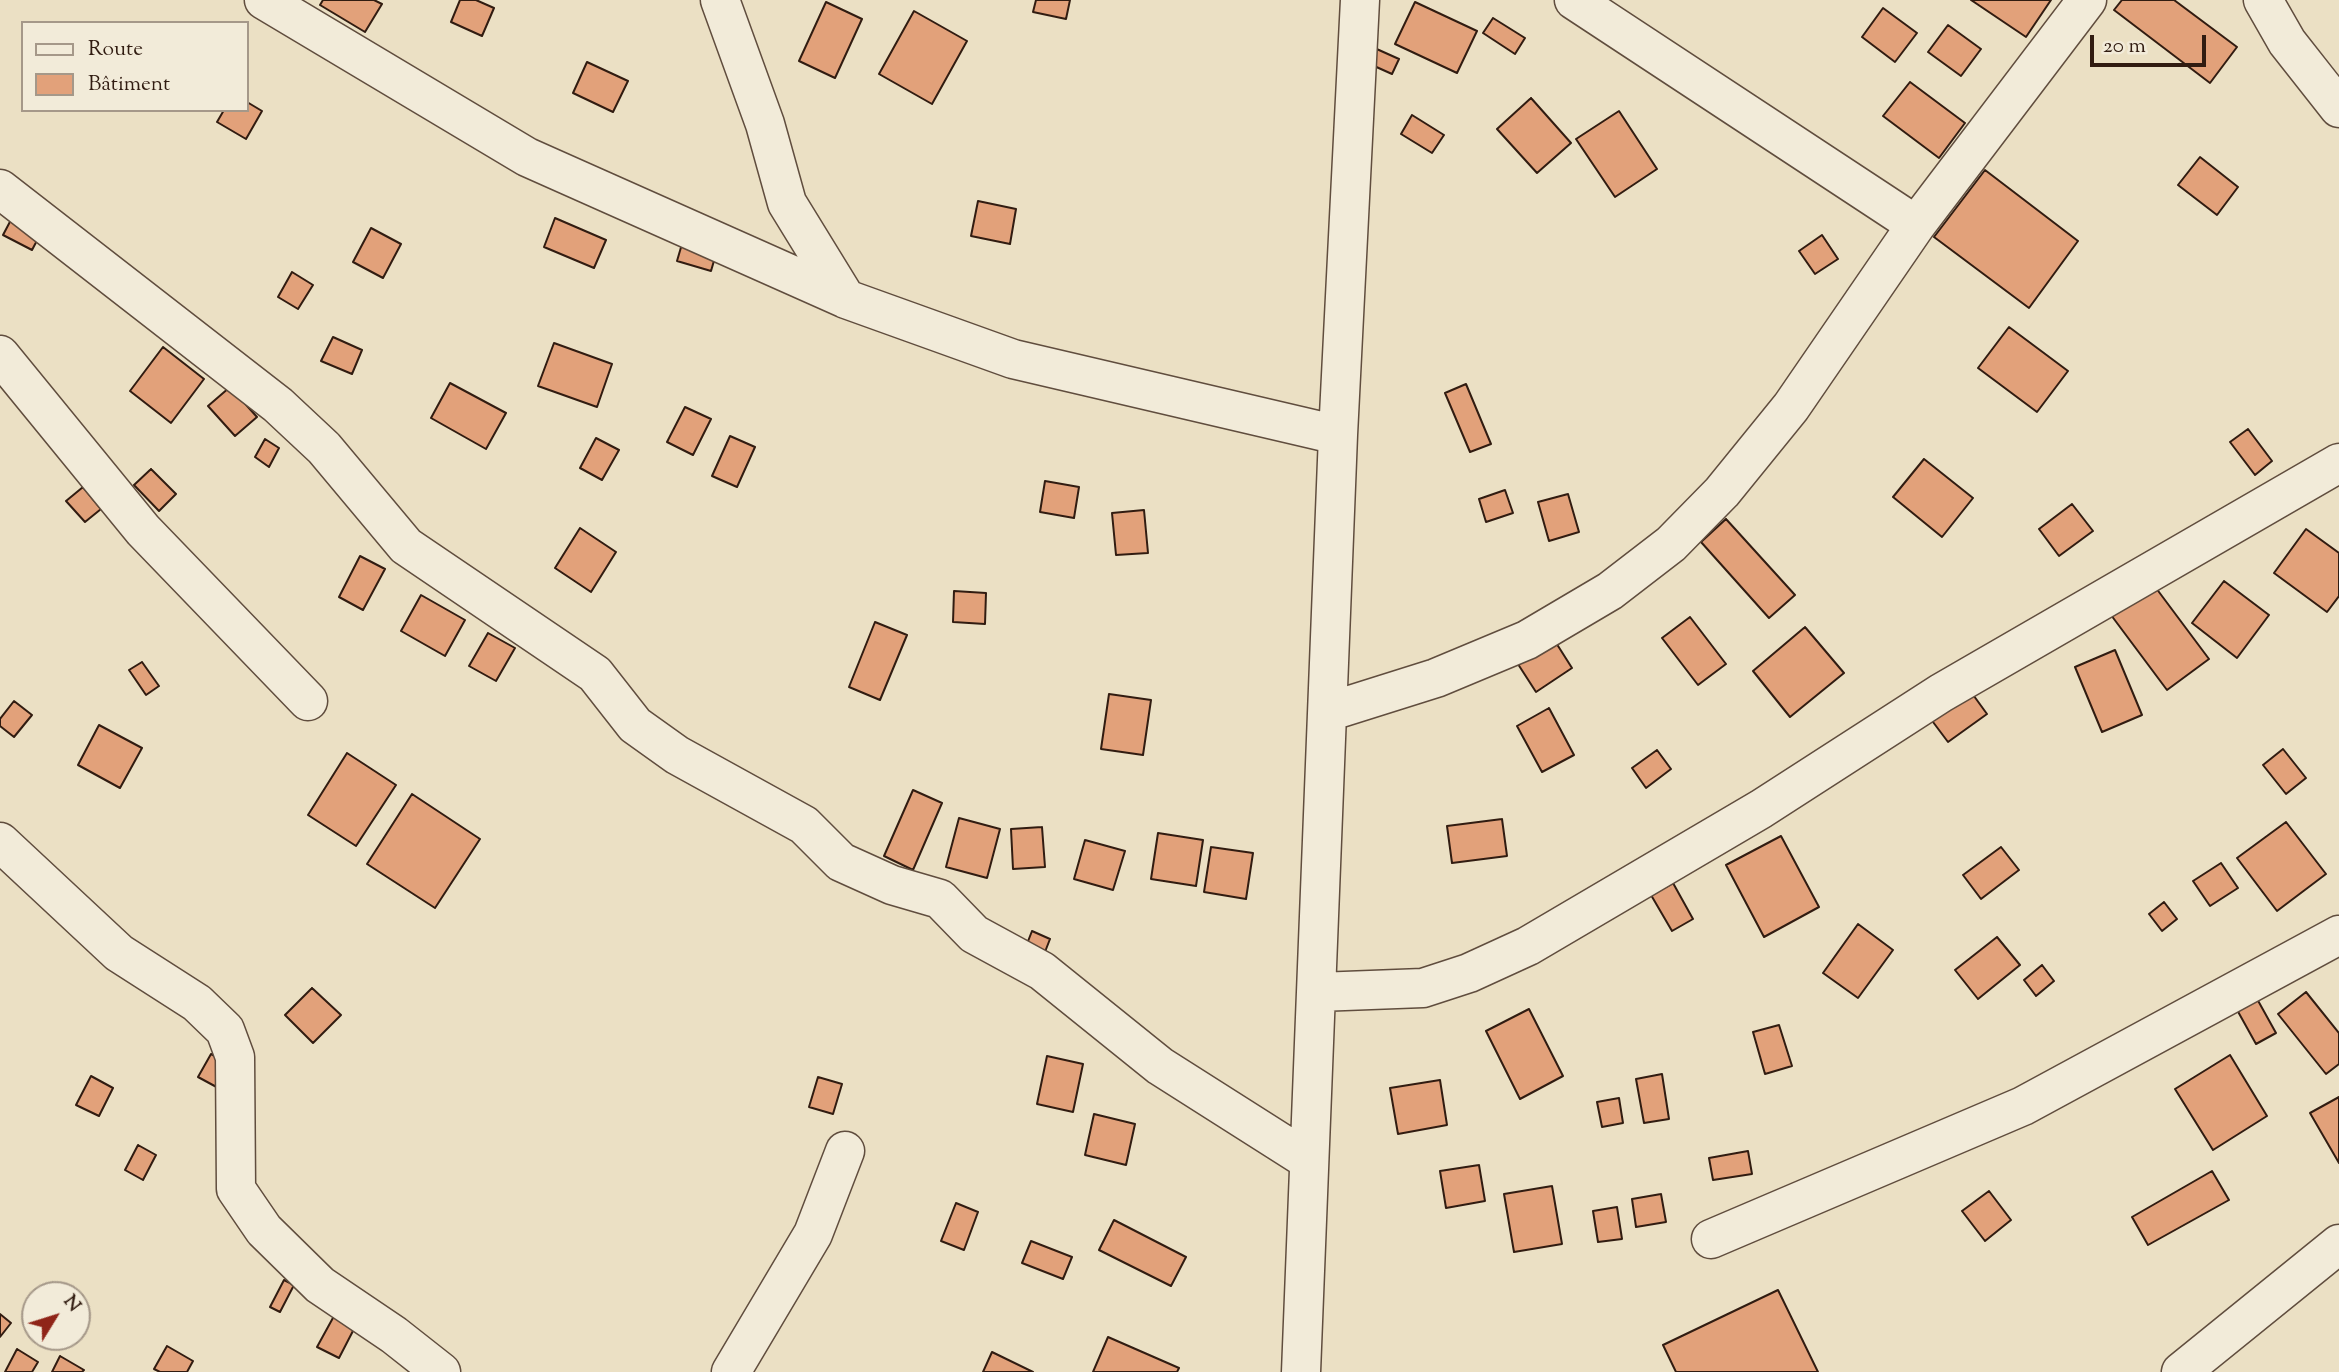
<!DOCTYPE html>
<html>
<head>
<meta charset="utf-8">
<style>
	body { margin:0 }
	#map { position:relative; width:2339px; height:1372px; overflow:hidden; background:#ebe0c4; font-family:"Sorts Mill Goudy",serif }
	canvas { display:block }
	.legend { position:absolute; left:21px; top:21px; width:228px; height:91px; box-sizing:border-box; background:#f2ebd9; border:2px solid #a59889; margin:0; padding:9px 12px; list-style:none; font-size:21px; color:#311c11 }
	.legend li { display:flex; align-items:center; gap:14px; height:35px }
	.legend b { width:35px; border:2px solid #a59889 }
	.north { position:absolute; left:21px; top:1281px; width:70px; height:70px; box-sizing:border-box; background:#f2ebd9; border:2px solid #a59889; border-radius:50%; rotate:52deg; font-size:19px; font-weight:700; line-height:28px; text-align:center; color:#311c11 }
	.north::after { content:''; display:block; margin:auto; width:24px; height:32px; background:#8f2418; clip-path:polygon(50% 0,100% 100%,50% 72%,0 100%) }
	.scale { position:absolute; left:2090px; top:35px; width:116px; height:32px; box-sizing:border-box; border:4px solid #311c11; border-top:0; padding-left:9px; font-size:21px; line-height:24px; white-space:nowrap; color:#311c11; -webkit-text-stroke:5px #f2ebd9; paint-order:stroke }
</style>
</head>
<body>
<div id="map">
<canvas width="2339" height="1372"></canvas>
<ul class="legend">
<li><b style="height:9px;background:#f2ebd9"></b>Route</li>
<li><b style="height:19px;background:#e2a17a"></b>Bâtiment</li>
</ul>
<div class="north">N</div>
<div class="scale">20 m</div>
</div>
<script>
const ctx = document.querySelector('canvas').getContext('2d');
ctx.lineJoin = 'round';
function fillPath(path, color) { ctx.fillStyle = color; ctx.fill(path, 'evenodd'); }
const poly = rows => new Path2D(rows.map(r => 'M' + r).join(''));
function trace(path, color, width, dash) { ctx.strokeStyle = color; ctx.lineWidth = width; ctx.lineCap = dash ? 'butt' : 'round'; ctx.setLineDash(dash || []); ctx.stroke(path); }
const building = poly([
	[323,0,374,0,382,4,365,32,320,5,323,0],
	[460,0,476,0,494,8,482,36,451,22,460,0],
	[1036,0,1070,0,1066,19,1033,12,1036,0],
	[1971,0,2051,0,2026,37,1971,0],
	[2122,0,2174,0,2237,47,2210,83,2114,10,2122,0],
	[826,2,862,19,835,78,799,61,826,2],
	[1415,2,1477,31,1457,73,1395,44,1415,2],
	[1883,8,1917,33,1895,62,1862,37,1883,8],
	[914,11,967,41,932,104,879,74,914,11],
	[1493,18,1525,38,1515,54,1483,33,1493,18],
	[1948,25,1981,49,1961,76,1928,52,1948,25],
	[1370,46,1399,59,1392,74,1363,61,1370,46],
	[587,62,628,81,613,112,573,93,587,62],
	[1910,82,1965,123,1939,158,1883,116,1910,82],
	[1531,98,1571,143,1537,173,1497,129,1531,98],
	[247,102,262,111,246,139,217,122,224,110,247,110,247,102],
	[1619,111,1657,169,1615,197,1576,139,1619,111],
	[1412,115,1444,135,1432,153,1401,134,1412,115],
	[2200,157,2238,187,2217,215,2178,185,2200,157],
	[1985,170,2078,241,2029,308,1934,237,1985,170],
	[978,201,1016,209,1010,244,971,236,978,201],
	[13,216,42,231,32,250,3,235,13,216],
	[555,218,606,240,594,268,544,247,555,218],
	[371,228,401,244,383,278,353,262,371,228],
	[1822,235,1838,259,1815,274,1799,251,1822,235],
	[684,237,718,247,711,271,677,261,684,237],
	[292,272,313,285,298,309,278,297,292,272],
	[2009,327,2068,371,2037,412,1978,368,2009,327],
	[333,337,362,350,352,374,321,361,333,337],
	[554,343,612,364,597,407,538,386,554,343],
	[163,347,204,379,171,423,130,391,163,347],
	[450,383,506,413,486,449,431,418,450,383],
	[1466,384,1491,444,1470,452,1445,393,1466,384],
	[230,387,257,417,235,436,208,406,230,387],
	[685,407,711,419,693,455,667,442,685,407],
	[2248,429,2272,461,2255,475,2230,442,2248,429],
	[730,436,755,447,737,487,712,476,730,436],
	[596,438,619,450,602,480,580,468,596,438],
	[265,439,279,448,269,467,255,457,265,439],
	[1924,459,1973,498,1942,537,1893,497,1924,459],
	[151,469,176,494,159,511,134,485,151,469],
	[1045,481,1079,487,1074,518,1040,512,1045,481],
	[83,487,101,509,85,522,66,501,83,487],
	[1505,490,1513,513,1486,522,1479,499,1505,490],
	[1568,494,1579,532,1549,541,1538,502,1568,494],
	[2072,504,2093,531,2059,556,2039,529,2072,504],
	[1144,510,1148,553,1116,555,1112,513,1144,510],
	[1726,519,1795,595,1769,618,1701,542,1726,519],
	[580,528,616,552,591,592,555,568,580,528],
	[2306,529,2339,553,2339,596,2327,612,2274,573,2306,529],
	[360,556,385,569,363,610,339,597,360,556],
	[2224,581,2269,615,2237,658,2192,623,2224,581],
	[2153,584,2209,659,2167,690,2111,615,2153,584],
	[954,591,986,593,985,624,953,622,954,591],
	[421,595,465,620,445,656,401,631,421,595],
	[1690,617,1726,664,1698,685,1662,638,1690,617],
	[875,622,907,635,880,700,849,687,875,622],
	[1805,627,1844,673,1790,717,1753,671,1805,627],
	[488,633,515,648,496,681,469,666,488,633],
	[1553,638,1572,668,1536,692,1516,661,1553,638],
	[2115,650,2142,715,2102,732,2075,667,2115,650],
	[142,662,159,686,146,695,129,670,142,662],
	[1966,685,1987,714,1948,742,1927,714,1966,685],
	[1109,694,1151,700,1143,755,1101,749,1109,694],
	[14,701,32,715,14,737,0,726,0,719,14,701],
	[1549,708,1574,755,1542,772,1517,726,1549,708],
	[99,725,142,748,120,788,78,765,99,725],
	[2283,749,2306,778,2286,794,2263,765,2283,749],
	[1657,750,1671,769,1646,788,1632,768,1657,750],
	[347,753,396,785,356,846,308,815,347,753],
	[913,790,942,803,913,870,884,856,913,790],
	[412,794,480,839,435,908,367,864,412,794],
	[959,818,1000,829,987,878,946,867,959,818],
	[1502,819,1507,856,1452,863,1447,826,1502,819],
	[2286,822,2326,874,2277,911,2237,858,2286,822],
	[1042,827,1045,867,1013,869,1011,829,1042,827],
	[1158,833,1203,840,1196,886,1151,879,1158,833],
	[1781,836,1819,907,1764,937,1726,865,1781,836],
	[1085,840,1125,851,1113,890,1074,879,1085,840],
	[1211,847,1253,853,1246,899,1204,892,1211,847],
	[2001,847,2019,870,1981,899,1963,875,2001,847],
	[2221,863,2238,888,2210,906,2193,881,2221,863],
	[1673,883,1693,919,1672,931,1651,895,1673,883],
	[2164,902,2177,919,2162,931,2149,914,2164,902],
	[1858,924,1893,950,1858,998,1823,973,1858,924],
	[1032,931,1050,939,1043,957,1025,949,1032,931],
	[1997,937,2020,965,1978,999,1955,970,1997,937],
	[2042,965,2054,981,2036,996,2024,980,2042,965],
	[312,988,341,1015,313,1043,285,1015,312,988],
	[2306,992,2339,1033,2339,1064,2326,1074,2278,1014,2306,992],
	[2256,997,2276,1033,2256,1044,2236,1008,2256,997],
	[1529,1009,1563,1076,1520,1099,1486,1031,1529,1009],
	[1779,1025,1792,1066,1765,1074,1753,1032,1779,1025],
	[211,1054,235,1067,222,1090,198,1077,211,1054],
	[2230,1055,2267,1116,2213,1150,2175,1089,2230,1055],
	[1047,1056,1083,1064,1073,1112,1037,1104,1047,1056],
	[1662,1074,1669,1119,1644,1123,1636,1079,1662,1074],
	[91,1076,113,1088,99,1116,76,1105,91,1076],
	[818,1077,842,1084,833,1114,809,1107,818,1077],
	[1440,1080,1447,1125,1398,1134,1390,1088,1440,1080],
	[2339,1097,2339,1163,2310,1113,2339,1097],
	[1619,1098,1623,1123,1602,1127,1597,1102,1619,1098],
	[1094,1114,1135,1124,1126,1165,1085,1155,1094,1114],
	[138,1145,156,1155,143,1180,125,1170,138,1145],
	[1748,1151,1752,1174,1713,1180,1709,1158,1748,1151],
	[1479,1165,1485,1201,1446,1208,1440,1171,1479,1165],
	[2212,1171,2229,1200,2148,1245,2132,1217,2212,1171],
	[1552,1186,1562,1244,1514,1252,1504,1194,1552,1186],
	[1989,1191,2011,1220,1985,1241,1962,1211,1989,1191],
	[1661,1194,1666,1222,1636,1227,1632,1199,1661,1194],
	[956,1203,978,1212,964,1250,941,1241,956,1203],
	[1617,1207,1622,1239,1598,1242,1593,1211,1617,1207],
	[1114,1220,1186,1257,1171,1286,1099,1250,1114,1220],
	[1031,1241,1072,1257,1063,1279,1022,1263,1031,1241],
	[284,1280,294,1285,280,1312,270,1307,284,1280],
	[1778,1290,1818,1372,1676,1372,1663,1345,1778,1290],
	[0,1314,11,1323,0,1337,0,1314],
	[334,1316,355,1327,339,1358,317,1347,334,1316],
	[1108,1337,1179,1368,1177,1372,1093,1372,1108,1337],
	[167,1346,193,1361,187,1372,160,1372,154,1369,167,1346],
	[17,1349,38,1362,32,1372,5,1372,17,1349],
	[992,1352,1033,1372,983,1372,992,1352],
	[60,1356,84,1370,82,1372,52,1372,60,1356]
]);
fillPath(building, '#e2a17a');
trace(building, '#311c11', 2);
const minor = poly([
	[264,0,527,157,846,299,1013,359,1338,435],
	[720,0,765,124,787,203,846,299],
	[1574,0,1916,225],
	[2263,0,2287,42,2339,108],
	[0,189,278,405,324,448,406,546,595,674,635,725,677,755,804,825,841,862,892,885,940,899,974,934,1042,971,1160,1066,1308,1160],
	[0,355,143,530,308,701],
	[1328,712,1436,678,1527,640,1610,591,1671,544,1722,492,1791,407,1916,225,2087,0],
	[0,842,119,953,197,1003,225,1030,235,1057,236,1189,264,1230,320,1285,394,1335,441,1372],
	[1318,992,1423,988,1469,973,1528,946,1761,809,1941,693,2339,463],
	[1711,1239,2023,1106,2339,935],
	[731,1372,813,1234,845,1151],
	[1301,1372,1338,435,1360,0],
	[2181,1372,2339,1244]
]);
trace(minor, '#604d3e', 41);
trace(minor, '#f2ebd9', 38);
</script>
</body>
</html>
